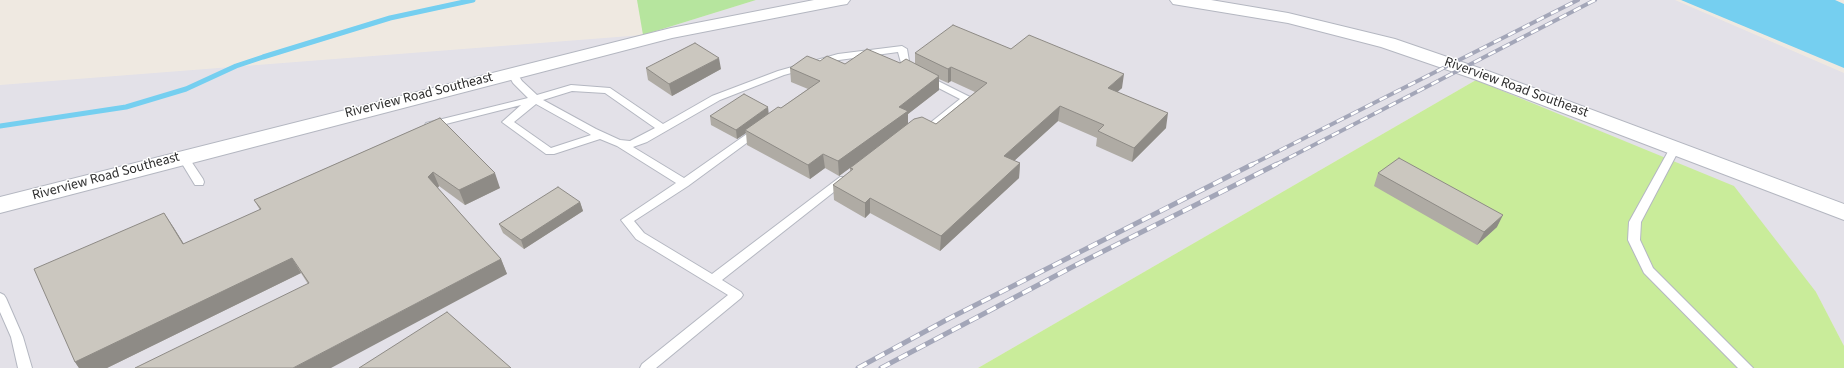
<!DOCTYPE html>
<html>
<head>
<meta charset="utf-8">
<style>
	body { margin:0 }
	canvas { display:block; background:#efe9e1 }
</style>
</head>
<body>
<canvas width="1844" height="368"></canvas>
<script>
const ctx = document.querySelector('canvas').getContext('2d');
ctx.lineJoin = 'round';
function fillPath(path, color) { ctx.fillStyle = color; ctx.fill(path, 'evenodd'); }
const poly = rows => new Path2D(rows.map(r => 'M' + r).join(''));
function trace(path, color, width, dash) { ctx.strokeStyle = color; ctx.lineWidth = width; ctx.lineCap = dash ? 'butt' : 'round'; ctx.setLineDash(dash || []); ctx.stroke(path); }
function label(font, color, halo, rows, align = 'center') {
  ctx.font = font + ' "Source Sans 3",sans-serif'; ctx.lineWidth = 3; ctx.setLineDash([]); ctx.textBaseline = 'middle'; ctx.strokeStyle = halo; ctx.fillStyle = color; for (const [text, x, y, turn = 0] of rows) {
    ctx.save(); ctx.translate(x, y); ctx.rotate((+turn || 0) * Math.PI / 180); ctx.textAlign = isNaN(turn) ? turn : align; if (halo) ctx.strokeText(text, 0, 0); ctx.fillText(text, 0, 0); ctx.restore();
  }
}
fillPath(poly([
	[756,0,1675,0,1844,73,1844,346,1816,292,1476,80,978,368,0,368,0,85,643,35]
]), '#e3e1e8');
fillPath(poly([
	[637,0,756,0,643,35]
]), '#b6e59e');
fillPath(poly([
	[1476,80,1734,186,1816,292,1844,346,1844,368,978,368]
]), '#c9ec9a');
fillPath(poly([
	[1681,0,1835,0,1844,4,1844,68]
]), '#75cff0');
trace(poly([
	[0,126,126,107,186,89,236,66,263,57,390,18,473,0]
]), '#75cff0', 5);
const lane = poly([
	[902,46,907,49,910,67,916,71,914,73,908,73,903,70,898,52,839,60,784,75,720,100,647,142,633,147,684,178,754,129,758,128,763,131,688,186,634,221,644,233,712,274,840,177,848,177,849,180,722,280,741,292,743,295,741,298,656,368,640,368,642,364,728,295,636,239,621,220,676,183,617,146,600,139,554,154,546,154,502,122,521,105,430,128,425,125,426,123,528,98,513,83,507,72,512,69,515,70,522,81,537,95,571,85,610,88,663,124,712,96,778,71,838,54,902,46],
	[572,91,605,93,655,128,630,141,620,140,596,129,543,100,572,91],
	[536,104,588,133,591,135,551,148,514,122,536,104],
	[926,75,972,98,937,128,922,130,918,129,917,127,918,125,930,123,960,99,923,80,921,78,923,76,926,75],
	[1675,145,1680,148,1641,222,1640,240,1653,268,1753,368,1738,368,1644,273,1628,240,1629,222,1670,148,1675,145],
	[183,154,187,155,203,179,204,182,203,185,195,185,178,157,183,154],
	[0,293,4,295,6,298,23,337,32,368,18,368,11,337,0,312,0,293]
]);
const secondary = poly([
	[814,0,850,0,847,4,841,5,672,38,0,213,0,197,671,28,814,0],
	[1170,0,1211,0,1288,13,1395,39,1488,71,1844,204,1844,220,1474,79,1381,47,1288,23,1179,5,1173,4,1170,0]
]);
trace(lane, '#b4b7c1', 2);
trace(secondary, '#b4b7c1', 2);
fillPath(lane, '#fff');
fillPath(secondary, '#fff');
const railFar1 = poly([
	[1251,165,1578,0],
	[1275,165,1595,0]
]);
const rail = poly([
	[858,368,948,319,1253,164],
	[881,368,1076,265,1277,164]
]);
trace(railFar1, '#a3a6b8', 4);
trace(rail, '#a3a6b8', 5);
trace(railFar1, '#fff', 2.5, [8]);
trace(rail, '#fff', 3.5, [10]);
fillPath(poly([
	[1011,49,1122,88,1117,92,1166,128,1132,162,1096,146,1097,138,1058,121,1014,161,1020,163,1019,178,940,251,870,213,865,218,834,200,833,185,850,172,850,168,839,176,825,168,810,179,747,145,746,133,737,139,711,125,710,116,769,113,781,108,808,89,791,82,790,68,820,61,845,64,900,63,915,64,915,53],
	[939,79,948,83,951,81,975,92,936,124,908,123,908,114,939,90],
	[646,68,721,69,672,96,648,80],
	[440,118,500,188,465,205,439,186,438,188,501,259,507,274,308,284,301,273,107,368,79,368,75,362,164,213,184,244,260,210,254,200],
	[1378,173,1497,227,1477,245,1374,186],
	[580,202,583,211,524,249,503,233,499,224]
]), '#afaba4');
fillPath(poly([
	[719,58,721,69,672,96,669,84],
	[951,67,951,81,948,83,948,69],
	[1124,74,1122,88,1106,102,1108,88],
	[939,76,939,90,908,114,908,125,839,176,838,161,899,107],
	[1060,106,1058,121,1003,171,1004,156],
	[768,107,769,116,745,130,746,133,737,139,736,130],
	[1168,113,1166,128,1132,162,1134,148],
	[823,154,825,168,810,179,808,165],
	[1020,163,1019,178,940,251,941,236],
	[433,172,439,186,435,192,428,177],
	[495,173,500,188,465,205,459,190],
	[870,198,870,213,865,218,865,203],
	[580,202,583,211,524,249,521,240],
	[164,213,174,228,193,259,183,244],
	[1503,215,1497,227,1477,245,1484,232],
	[292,258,301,273,107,368,79,368,75,362],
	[501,259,507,274,331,368,293,368]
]), '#8e8b86');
const building = poly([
	[953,25,1011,49,1029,35,1124,74,1108,88,1168,113,1134,148,1098,131,1104,125,1060,106,1004,156,1020,163,941,236,870,198,865,203,833,185,853,169,850,168,914,119,922,117,936,124,987,83,951,67,948,69,915,53,953,25],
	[695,43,719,58,669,84,646,68,695,43],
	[867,49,900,63,906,59,939,76,899,107,908,111,838,161,823,154,808,165,745,130,778,107,781,108,820,81,790,68,807,56,820,61,827,56,845,64,867,49],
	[744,94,768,107,736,130,710,116,744,94],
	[440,118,495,173,459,190,433,172,428,177,501,259,293,368,135,368,309,283,292,258,75,362,34,269,164,213,183,244,261,209,254,200,440,118],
	[1399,158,1503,215,1484,232,1378,173,1399,158],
	[558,187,580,202,521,240,499,224,558,187],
	[447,312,511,368,359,368,447,312]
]);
fillPath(building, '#cbc7bf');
trace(building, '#8e8b86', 1);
label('14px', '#2e2e2e', '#fff', [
	["Riverview Road Southeast",1516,88,20],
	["Riverview Road Southeast",419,96,-14],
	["Riverview Road Southeast",106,177,-15]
]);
</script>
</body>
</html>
